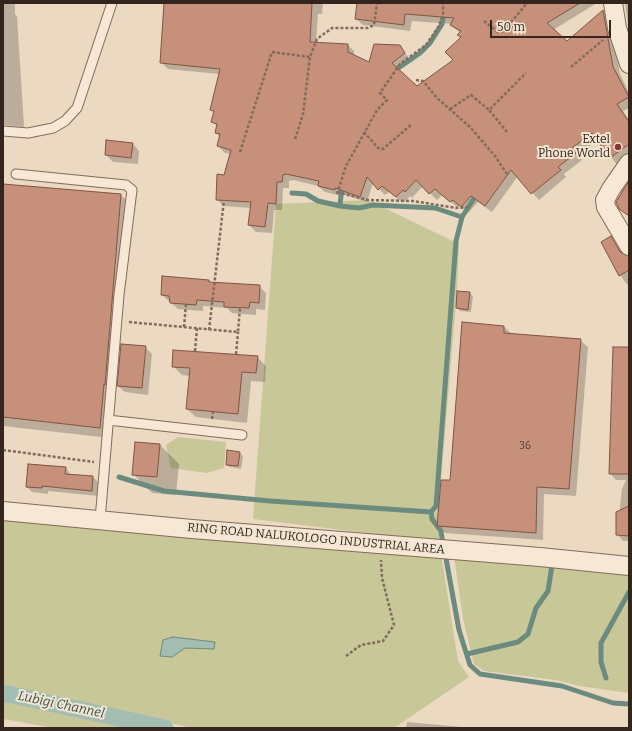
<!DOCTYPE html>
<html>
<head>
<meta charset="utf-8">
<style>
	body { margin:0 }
	#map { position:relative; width:632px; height:731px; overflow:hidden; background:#ebd9c2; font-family:Bitter,serif }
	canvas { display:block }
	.frame { position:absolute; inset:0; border:4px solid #34261e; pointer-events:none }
	.scale { position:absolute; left:490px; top:20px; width:121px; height:18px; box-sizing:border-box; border:2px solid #34261e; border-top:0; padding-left:5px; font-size:12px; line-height:14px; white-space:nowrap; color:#34261e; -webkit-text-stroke:3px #f3e5d1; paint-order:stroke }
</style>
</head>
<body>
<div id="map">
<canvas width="632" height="731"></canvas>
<div class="frame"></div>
<div class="scale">50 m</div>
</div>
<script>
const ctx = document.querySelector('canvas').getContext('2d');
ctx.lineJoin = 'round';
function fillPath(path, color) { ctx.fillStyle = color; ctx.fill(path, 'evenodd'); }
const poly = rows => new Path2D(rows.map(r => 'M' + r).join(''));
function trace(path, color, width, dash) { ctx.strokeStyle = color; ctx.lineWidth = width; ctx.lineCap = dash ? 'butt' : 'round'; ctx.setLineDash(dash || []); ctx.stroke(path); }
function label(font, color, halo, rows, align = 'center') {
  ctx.font = font + ' Bitter,serif'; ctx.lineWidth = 4; ctx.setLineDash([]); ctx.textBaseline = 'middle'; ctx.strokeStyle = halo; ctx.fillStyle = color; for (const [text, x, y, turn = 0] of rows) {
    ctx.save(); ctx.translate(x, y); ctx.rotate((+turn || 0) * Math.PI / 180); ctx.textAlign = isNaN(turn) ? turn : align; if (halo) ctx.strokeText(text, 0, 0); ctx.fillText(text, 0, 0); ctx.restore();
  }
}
fillPath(poly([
	[368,200,459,244,457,291,441,480,439,542,253,519,276,204],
	[178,437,226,442,224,468,207,473,171,468,166,445],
	[3,518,441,554,458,661,469,677,394,728,192,728,3,687],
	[454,556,629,570,629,693,579,686,556,680,484,671,474,664,463,619],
	[3,697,47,708,143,728,54,728,3,719]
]), '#c8c797');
const water = poly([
	[173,637,215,642,214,649,185,648,172,657,160,656,163,640,173,637]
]);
fillPath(water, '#a4bdb3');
trace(water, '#6c8b7f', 1);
fillPath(poly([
	[3,3,15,3,15,14,17,16,24,127,3,125],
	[165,3,323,3,322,14,318,14,316,43,348,45,354,51,354,56,370,63,399,46,411,60,398,70,417,87,454,60,462,38,460,33,451,25,452,24,412,21,410,31,363,25,356,19,358,3,597,3,553,30,567,42,603,11,609,17,620,74,629,93,629,108,623,111,629,120,629,162,622,171,598,140,578,155,582,160,564,174,566,177,539,200,518,176,492,212,478,202,468,213,460,205,458,208,442,195,437,200,423,186,412,198,410,196,403,203,389,192,385,195,373,183,367,202,342,194,341,196,325,192,318,186,293,180,289,181,289,188,283,188,282,210,274,210,272,233,256,232,249,225,252,208,223,206,217,199,231,154,225,153,218,146,220,137,216,133,218,127,213,122,215,113,211,109,219,74,168,69,161,62],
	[625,3,629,3,629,28,628,25],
	[133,144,139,151,138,164,113,162,106,155],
	[3,184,121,195,131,205,115,394,114,394,110,438,3,426],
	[611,238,625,256,629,257,629,287,620,275],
	[209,281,212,284,259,286,266,293,265,310,256,309,256,315,232,313,227,308,203,306,203,311,178,309,162,295],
	[470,293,473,296,471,312,460,311,457,308],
	[463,323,504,327,512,334,580,340,588,347,576,496,544,494,543,540,445,533,438,525,451,481],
	[145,347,152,354,148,395,125,392,118,386],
	[629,348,629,541,623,541,617,534,622,489,626,480,616,480,610,473],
	[257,357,266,366,265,382,251,381,247,423,196,417,187,409,190,376,182,375,173,366],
	[136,443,160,445,179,464,176,495,152,493,133,474],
	[240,453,243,456,241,469,230,467,227,464],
	[66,468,71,475,93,477,99,483,98,496,48,491,48,494,32,492,27,487],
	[407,722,473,728,406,728]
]), '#0003');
trace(poly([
	[397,69,420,53,430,43,442,24,446,3],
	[342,185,340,206,359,208,373,205,435,208,462,217],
	[292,193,306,194,318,201,340,206],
	[119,477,164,491,270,501,431,512,432,519,441,531,443,545],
	[431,512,436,506,456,241,462,217,478,192],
	[445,553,459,630,470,665,480,674,562,686,613,703,629,704],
	[467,654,518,642,528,634,536,608,548,591,552,565],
	[606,678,601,662,601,643,629,592]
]), '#6c8b7f', 5);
trace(poly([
	[3,693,165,728]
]), '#a4bdb3', 17);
const building = poly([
	[164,3,312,3,310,42,348,44,348,52,369,62,374,44,400,45,405,53,392,63,417,86,453,60,445,52,461,37,457,35,461,31,450,25,454,18,405,14,404,25,355,19,357,3,580,3,547,23,567,41,603,10,613,67,629,97,617,104,629,122,629,144,610,158,592,133,572,148,576,153,558,167,561,170,531,194,511,170,485,206,471,196,461,207,453,200,450,202,435,189,429,194,416,180,405,192,403,190,396,197,382,186,378,190,367,177,360,197,335,188,335,190,318,186,319,181,286,174,283,175,282,182,277,182,276,204,268,203,265,227,248,225,251,202,216,200,217,174,224,175,231,150,217,146,220,134,215,133,217,124,211,122,214,111,210,110,220,69,160,63,164,3],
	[106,140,133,143,131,158,105,155,106,140],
	[629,181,629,216,619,209,616,202,629,181],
	[3,184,121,194,105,385,104,384,100,428,3,417,3,184],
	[611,236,620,252,629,256,629,270,619,276,601,242,611,236],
	[162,276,209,280,209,282,260,285,259,303,250,302,249,308,224,307,224,302,197,300,196,305,170,303,169,296,161,295,162,276],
	[457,291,470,292,468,310,456,308,457,291],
	[462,322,504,326,504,333,581,339,569,489,537,487,536,533,437,526,441,480,450,480,462,322],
	[121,344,146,346,142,388,117,386,121,344],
	[613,347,629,347,629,474,609,474,613,347],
	[173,350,258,356,256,373,242,372,238,414,186,409,190,368,172,367,173,350],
	[135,442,160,444,157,477,132,475,135,442],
	[227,450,240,452,238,466,226,465,227,450],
	[28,464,66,467,65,474,93,476,92,491,42,486,42,488,26,487,28,464],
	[629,506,629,536,616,535,616,512,629,506]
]);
fillPath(building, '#c6907a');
trace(building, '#815342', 1);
const service = poly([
	[3,131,28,133,53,128,65,121,77,108,112,3],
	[16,174,126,185,132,190,119,295,100,520],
	[108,420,242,435]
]);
const minor = poly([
	[613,3,617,28,629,64],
	[629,163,611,189,605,200,606,207,629,246],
	[3,511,192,529,540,557,629,566]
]);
trace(service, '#836b5b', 11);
trace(minor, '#836b5b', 20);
trace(poly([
	[484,21,498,32,504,31,527,3],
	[571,67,603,40],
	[416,80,423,81,437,98,470,127,495,156,507,174],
	[450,109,471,95,489,110],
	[364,132,378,148,383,149,412,124],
	[507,132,489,110,526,73],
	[295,139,303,114,310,57,317,39,332,28,368,28,374,25,377,3],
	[240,152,272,52,310,57],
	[337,192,368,200,413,201,456,208,471,207],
	[337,194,346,166,377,110,387,100,380,93,400,64,426,45,439,26,443,15,443,3],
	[129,322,238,332,240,308],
	[184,327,186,304],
	[209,330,224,200],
	[195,351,197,328],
	[236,354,238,332],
	[212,419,213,412],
	[3,450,94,462],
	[346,656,361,645,383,641,394,625,382,578,381,560]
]), '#836b5b', 2.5, [3, 2]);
trace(service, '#f6e8d5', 9);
trace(minor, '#f6e8d5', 18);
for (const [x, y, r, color] of [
	[618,147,4,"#8e2f3c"]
]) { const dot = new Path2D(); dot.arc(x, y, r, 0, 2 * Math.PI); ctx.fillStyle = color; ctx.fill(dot); trace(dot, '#f3e5d1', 1.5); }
label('10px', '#584035', null, [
	["36",525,446]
]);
label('12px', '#34261e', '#f3e5d1', [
	["Extel",610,140],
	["Phone World",610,154]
], 'right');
label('12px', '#34261e', '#f3e5d1', [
	["RING ROAD NALUKOLOGO INDUSTRIAL AREA",316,539,5]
]);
label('italic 13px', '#2e534c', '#f3e5d1', [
	["Lubigi Channel",61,705,12]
]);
</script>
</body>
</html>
